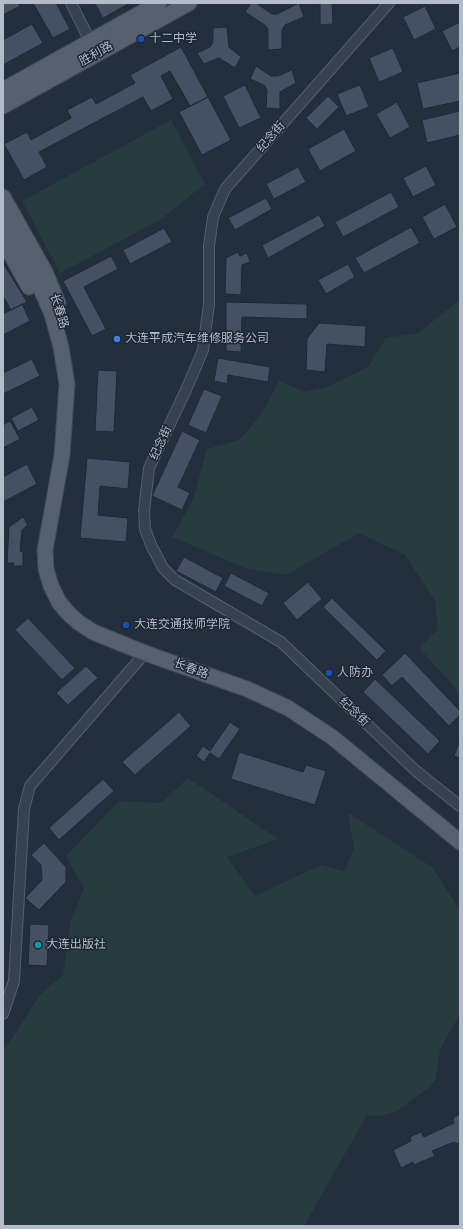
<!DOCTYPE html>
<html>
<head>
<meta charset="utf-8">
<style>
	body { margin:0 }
	#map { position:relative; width:463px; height:1229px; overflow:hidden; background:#242f3e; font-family:Karla,sans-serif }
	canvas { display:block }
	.frame { position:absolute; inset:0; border:4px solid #b4bcc9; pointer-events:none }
</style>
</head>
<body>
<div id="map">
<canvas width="463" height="1229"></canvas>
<div class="frame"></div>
</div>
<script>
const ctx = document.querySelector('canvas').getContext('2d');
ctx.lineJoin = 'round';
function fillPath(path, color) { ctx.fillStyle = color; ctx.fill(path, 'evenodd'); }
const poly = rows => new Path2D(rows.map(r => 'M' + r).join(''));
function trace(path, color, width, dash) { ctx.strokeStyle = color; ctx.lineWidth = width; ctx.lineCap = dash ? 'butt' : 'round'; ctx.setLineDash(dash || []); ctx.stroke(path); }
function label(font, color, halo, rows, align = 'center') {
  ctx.font = font + ' Karla,"Noto Sans SC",sans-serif'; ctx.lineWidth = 3; ctx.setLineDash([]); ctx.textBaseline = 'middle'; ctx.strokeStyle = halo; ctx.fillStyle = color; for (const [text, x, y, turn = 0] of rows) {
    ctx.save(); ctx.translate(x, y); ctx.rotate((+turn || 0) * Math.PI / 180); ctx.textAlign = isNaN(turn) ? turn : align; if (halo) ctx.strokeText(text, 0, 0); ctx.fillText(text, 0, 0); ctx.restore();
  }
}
fillPath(poly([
	[171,120,205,184,160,220,60,273,22,201],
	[460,300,460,696,452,684,419,648,438,629,435,601,405,555,359,533,286,575,245,568,172,537,193,500,207,449,239,440,261,415,279,381,305,392,327,387,368,367,386,338,418,333],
	[188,778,278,839,227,857,255,896,321,865,344,871,354,849,348,813,432,867,460,910,460,1014,440,1049,436,1079,427,1089,395,1112,379,1116,367,1115,304,1226,3,1226,3,1052,40,995,63,975,71,921,84,889,66,856,119,801,161,803]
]), '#263c3f');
const building = poly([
	[3,3,18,3,20,6,3,15,3,3],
	[33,3,56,3,70,29,53,38,33,3],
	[98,3,130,3,103,18,95,4,98,3],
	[251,3,256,3,272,14,277,14,299,3,304,17,285,25,282,30,282,49,268,50,268,29,265,25,245,12,251,3],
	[320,3,332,3,333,24,320,25,320,3],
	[425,6,436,29,414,40,403,17,425,6],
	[460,22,460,47,452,51,442,31,460,22],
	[32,24,43,43,3,65,3,40,32,24],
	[227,27,229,47,241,57,235,68,219,58,204,64,197,53,210,47,213,42,213,28,227,27],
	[181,47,208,97,190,106,170,71,161,76,173,99,151,111,143,97,39,152,47,167,24,180,4,144,27,132,31,140,71,118,67,110,92,97,96,104,135,83,130,75,181,47],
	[393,48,403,72,379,82,369,58,393,48],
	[256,66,271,76,278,76,292,70,296,83,285,89,280,92,280,109,266,108,267,90,264,85,250,79,256,66],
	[460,73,460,101,423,109,417,83,460,73],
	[245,85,261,118,239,128,223,96,245,85],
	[360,85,369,107,346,116,337,94,360,85],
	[328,96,339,107,317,129,306,118,328,96],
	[208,97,231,140,202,155,179,112,208,97],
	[397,102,410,127,390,138,376,114,397,102],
	[460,111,460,135,427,143,422,120,460,111],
	[344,129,356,151,320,171,308,149,344,129],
	[426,166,436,185,413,197,403,178,426,166],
	[298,167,306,182,274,199,266,184,298,167],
	[391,192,399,207,343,237,335,222,391,192],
	[266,198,272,209,235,230,228,218,266,198],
	[445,204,457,227,434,239,422,217,445,204],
	[319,215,325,226,268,258,262,245,319,215],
	[411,227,420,243,364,273,355,258,411,227],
	[164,228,172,242,130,264,123,250,164,228],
	[238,252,240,256,247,253,250,262,242,265,241,295,225,294,226,258,238,252],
	[111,256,118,269,84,287,106,329,92,336,63,281,111,256],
	[3,263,27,302,11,310,3,296,3,263],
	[348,264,355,277,326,294,318,280,348,264],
	[226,302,307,304,307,319,242,317,241,352,226,351,226,302],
	[22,304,30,321,3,335,3,314,22,304],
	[319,323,366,326,365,347,327,344,325,372,306,370,307,339,319,323],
	[218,358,270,367,268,382,228,375,227,384,214,381,218,358],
	[32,359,40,376,3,394,3,373,32,359],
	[98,370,117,371,114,432,95,431,98,370],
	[204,389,222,396,206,433,188,425,204,389],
	[32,407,39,420,18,431,11,418,32,407],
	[10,421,20,439,3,448,3,425,10,421],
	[182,431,200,440,178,487,190,493,182,510,152,496,182,431],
	[87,458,130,462,128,489,100,486,98,515,128,518,126,542,80,538,87,458],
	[27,464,37,484,3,502,3,477,27,464],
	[23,517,28,525,22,530,20,551,23,552,23,566,13,566,14,563,7,563,9,527,23,517],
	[184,557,223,578,216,592,176,571,184,557],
	[231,573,269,593,262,606,224,586,231,573],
	[308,582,322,599,297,620,283,603,308,582],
	[332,598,386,651,377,660,323,607,332,598],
	[28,618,75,668,62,680,15,630,28,618],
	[405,653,460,711,460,715,449,726,402,677,392,686,382,675,405,653],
	[86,666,98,678,68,705,56,693,86,666],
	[375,679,440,741,428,754,363,692,375,679],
	[179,712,191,726,135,775,122,762,179,712],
	[230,722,240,729,219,759,210,753,204,762,196,756,203,746,210,751,230,722],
	[460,740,460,758,454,756,460,740],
	[239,752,303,772,306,765,326,771,315,805,231,779,239,752],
	[103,779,114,791,59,840,49,828,103,779],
	[44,843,66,867,66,882,39,910,25,898,42,880,41,865,31,855,44,843],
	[30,924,49,925,47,966,28,965,30,924],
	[460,1114,460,1142,457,1144,454,1142,432,1151,435,1156,414,1165,413,1162,401,1168,393,1150,411,1141,410,1137,421,1132,424,1137,454,1123,453,1118,460,1114]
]);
fillPath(building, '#455162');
trace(building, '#1f2835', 1);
const street = poly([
	[71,3,90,41],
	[389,3,225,189,213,217,209,246,209,304,203,350,186,390,149,468,144,511,145,529,151,545,163,568,175,580,281,642,416,771,460,806],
	[3,1014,14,981,24,809,30,786,145,653]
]);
const primary = poly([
	[3,90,159,3],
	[3,106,189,3],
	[3,197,45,272,58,303],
	[3,218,37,280,52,314,61,347,67,384,62,455,45,550,46,569,51,586,59,602,68,613,78,622,93,632,145,653,247,689,288,708,332,737,460,842],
	[3,240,29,287]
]);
trace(street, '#565f6c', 12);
trace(primary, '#414a57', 17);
trace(street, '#38414e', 10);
trace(primary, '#56606e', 15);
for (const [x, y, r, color] of [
	[141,39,4,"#1a4fb4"],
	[117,339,4,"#3f7fe0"],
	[126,625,4,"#1a4fb4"],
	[329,673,4,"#1a4fb4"],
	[38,945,4,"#0f9aa8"]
]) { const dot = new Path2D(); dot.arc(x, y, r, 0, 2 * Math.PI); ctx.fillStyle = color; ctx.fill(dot); trace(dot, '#1d2633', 1.5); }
label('12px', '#b4bcc9', '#1d2633', [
	["十二中学",149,39],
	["大连平成汽车维修服务公司",125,339],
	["大连交通技师学院",134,625],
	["人防办",337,673],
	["大连出版社",46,945]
], 'left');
label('12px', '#b4bcc9', '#1d2633', [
	["胜利路",96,54,-29],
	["纪念街",271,137,-49],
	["长春路",59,311,72],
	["纪念街",161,443,-65],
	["长春路",191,669,20],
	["纪念街",354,712,44]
]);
</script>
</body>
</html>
